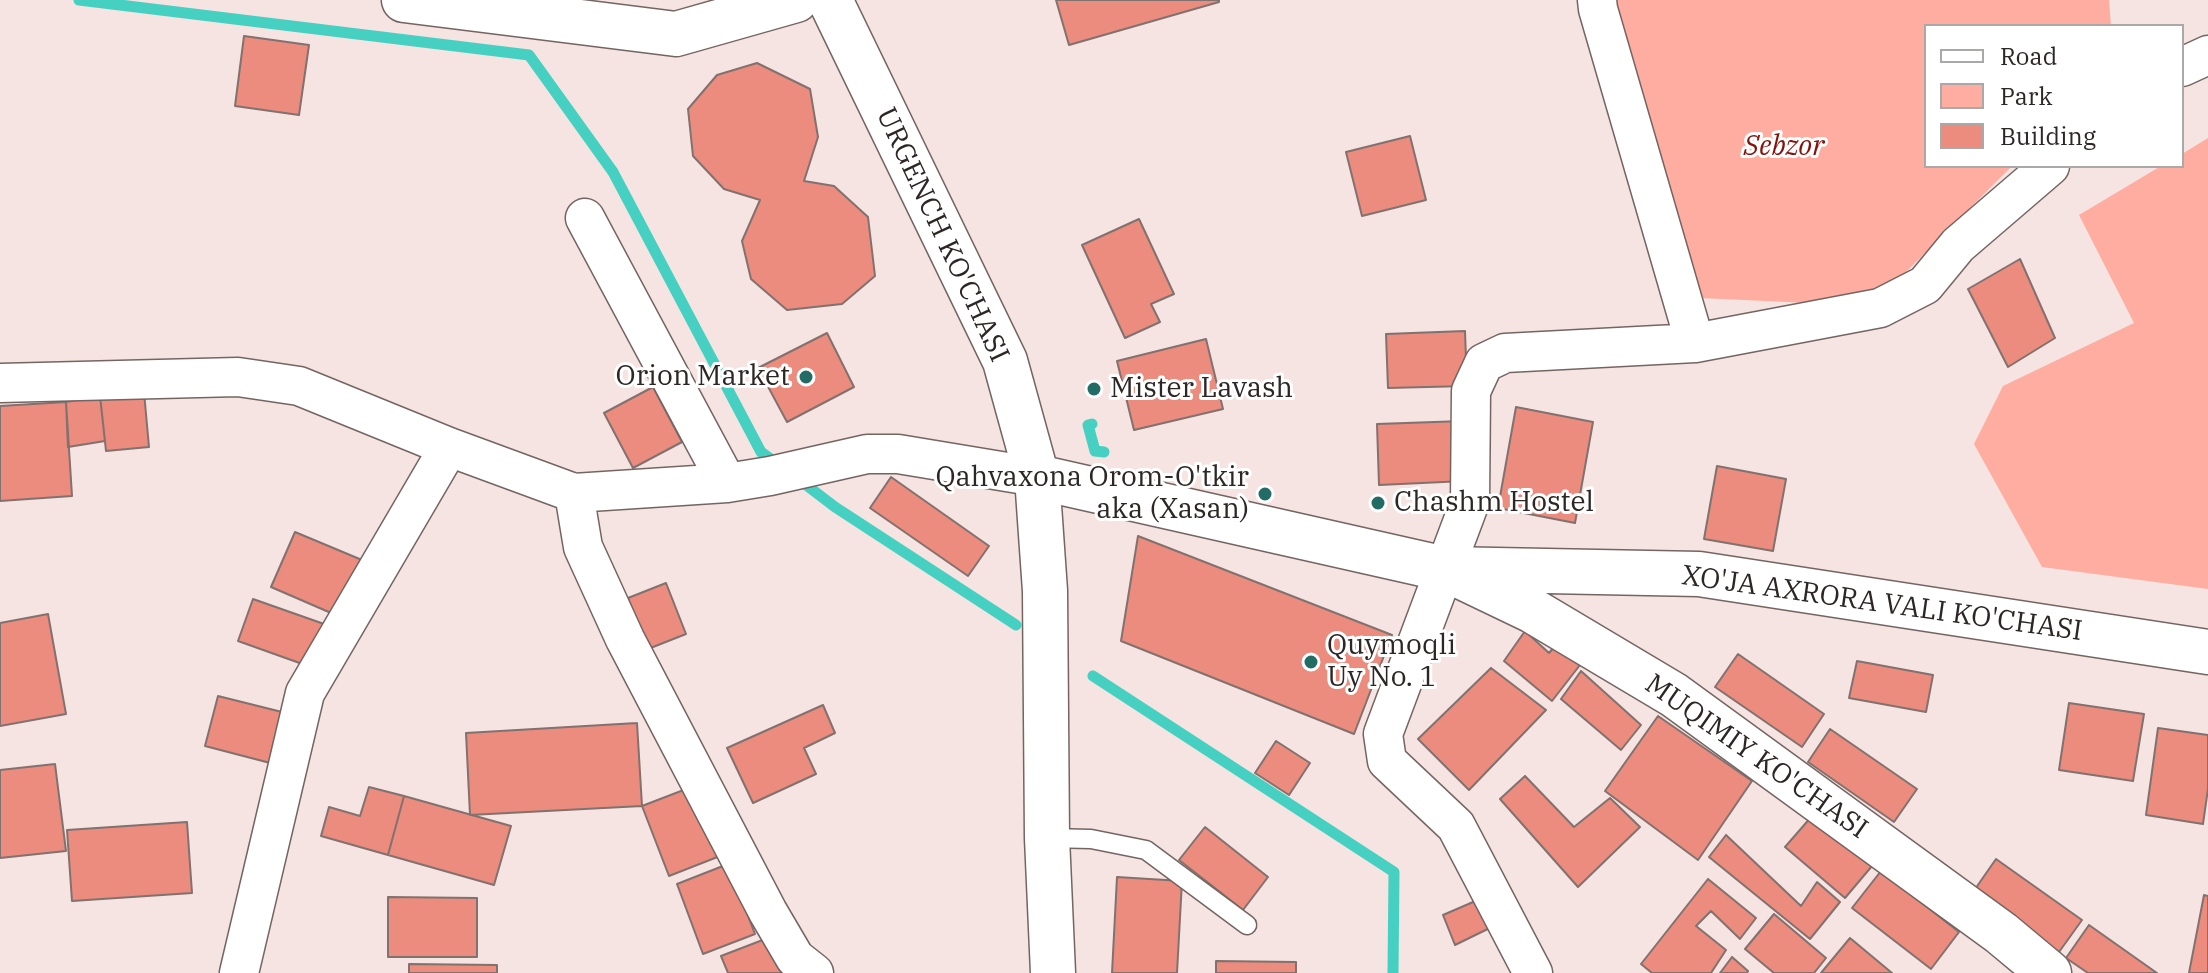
<!DOCTYPE html>
<html>
<head>
<meta charset="utf-8">
<style>
	body { margin:0 }
	#map { position:relative; width:2208px; height:973px; overflow:hidden; background:#f5e4e1; font-family:"IBM Plex Serif",serif }
	canvas { display:block }
	.legend { position:absolute; left:1924px; top:24px; width:260px; height:144px; box-sizing:border-box; background:#fff; border:2px solid #aba8a8; margin:0; padding:10px 14px; list-style:none; font-size:24px; color:#2c2625 }
	.legend li { display:flex; align-items:center; gap:16px; height:40px }
	.legend b { width:40px; border:2px solid #aba8a8 }
</style>
</head>
<body>
<div id="map">
<canvas width="2208" height="973"></canvas>
<ul class="legend">
<li><b style="height:10px;background:#fff"></b>Road</li>
<li><b style="height:22px;background:#ffada1"></b>Park</li>
<li><b style="height:22px;background:#eb8c7e"></b>Building</li>
</ul>
</div>
<script>
const ctx = document.querySelector('canvas').getContext('2d');
ctx.lineJoin = 'round';
function fillPath(path, color) { ctx.fillStyle = color; ctx.fill(path, 'evenodd'); }
const poly = rows => new Path2D(rows.map(r => 'M' + r).join(''));
function trace(path, color, width, dash) { ctx.strokeStyle = color; ctx.lineWidth = width; ctx.lineCap = dash ? 'butt' : 'round'; ctx.setLineDash(dash || []); ctx.stroke(path); }
function label(font, color, halo, rows, align = 'center') {
  ctx.font = font + ' "IBM Plex Serif",serif'; ctx.lineWidth = 6; ctx.setLineDash([]); ctx.textBaseline = 'middle'; ctx.strokeStyle = halo; ctx.fillStyle = color; for (const [text, x, y, turn = 0] of rows) {
    ctx.save(); ctx.translate(x, y); ctx.rotate((+turn || 0) * Math.PI / 180); ctx.textAlign = isNaN(turn) ? turn : align; if (halo) ctx.strokeText(text, 0, 0); ctx.fillText(text, 0, 0); ctx.restore();
  }
}
fillPath(poly([
	[1594,0,2109,0,2111,26,1926,26,1926,166,2012,166,1894,284,1809,303,1678,297],
	[2208,138,2208,589,2042,567,1974,444,2003,386,2134,323,2079,215,2161,166,2182,166,2182,154]
]), '#ffada1');
trace(poly([
	[79,0,529,55,613,172,761,452,780,466],
	[1092,424,1088,425,1095,451,1104,452],
	[797,478,835,507,1016,625],
	[1093,676,1394,872,1393,973]
]), '#46d0c2', 11);
const building = poly([
	[1056,0,1219,0,1219,2,1069,45,1056,0],
	[244,36,309,45,299,115,235,106,244,36],
	[757,63,810,89,818,137,804,181,834,186,868,217,875,276,842,304,787,310,751,279,742,241,760,200,724,189,693,156,688,109,717,75,757,63],
	[1410,136,1426,200,1362,216,1346,152,1410,136],
	[1139,219,1174,294,1151,304,1160,322,1125,338,1082,245,1139,219],
	[2020,259,2055,338,2008,367,1968,289,2020,259],
	[1465,331,1467,386,1388,388,1386,334,1465,331],
	[827,333,854,387,787,422,758,368,827,333],
	[1206,339,1223,409,1134,430,1117,361,1206,339],
	[653,387,682,442,633,468,604,413,653,387],
	[144,392,149,447,106,451,100,396,144,392],
	[100,396,105,441,68,447,66,402,100,396],
	[66,402,72,496,0,501,0,406,66,402],
	[1516,407,1593,422,1575,523,1498,508,1516,407],
	[1463,421,1465,481,1379,485,1377,424,1463,421],
	[1717,466,1786,479,1773,551,1704,539,1717,466],
	[891,477,989,546,968,576,870,508,891,477],
	[295,532,362,560,338,616,271,587,295,532],
	[1138,536,1392,635,1354,734,1121,641,1138,536],
	[666,583,686,634,648,649,628,598,666,583],
	[253,599,324,624,308,666,238,641,253,599],
	[48,614,66,714,0,726,0,623,48,614],
	[1525,631,1549,653,1554,647,1580,665,1552,701,1504,661,1525,631],
	[1738,654,1824,714,1802,747,1715,687,1738,654],
	[1857,661,1933,675,1926,712,1849,698,1857,661],
	[1491,668,1546,710,1469,790,1418,739,1491,668],
	[1581,671,1641,725,1621,750,1561,699,1581,671],
	[218,696,286,713,274,764,205,746,218,696],
	[2069,703,2144,714,2133,781,2059,770,2069,703],
	[823,705,835,733,804,748,816,774,753,803,727,748,823,705],
	[1658,716,1752,781,1698,860,1605,791,1658,716],
	[637,723,642,806,470,815,466,733,637,723],
	[2158,728,2208,735,2208,789,2203,824,2146,815,2158,728],
	[1830,729,1917,789,1894,822,1808,762,1830,729],
	[1276,741,1310,763,1289,795,1255,773,1276,741],
	[55,764,66,851,0,858,0,770,55,764],
	[1525,776,1574,827,1610,798,1640,827,1578,887,1500,799,1525,776],
	[694,786,720,856,669,876,642,806,694,786],
	[369,787,404,796,388,855,321,836,329,807,360,816,369,787],
	[404,796,511,826,494,885,388,855,404,796],
	[1812,816,1872,866,1845,898,1785,847,1812,816],
	[187,822,192,893,72,901,67,830,187,822],
	[1205,827,1268,877,1243,910,1179,860,1205,827],
	[1726,835,1801,906,1817,882,1840,902,1810,939,1709,857,1726,835],
	[1996,859,2082,920,2059,952,1973,892,1996,859],
	[728,864,755,934,703,954,677,884,728,864],
	[1881,871,1959,932,1931,969,1852,908,1881,871],
	[1117,877,1182,881,1177,973,1112,973,1117,877],
	[1708,879,1756,918,1740,939,1711,911,1696,926,1726,950,1711,973,1652,973,1641,964,1708,879],
	[2204,895,2208,896,2208,973,2189,973,2204,895],
	[1487,896,1500,923,1455,945,1443,915,1487,896],
	[388,897,477,898,477,957,388,957,388,897],
	[1774,914,1826,958,1814,973,1774,973,1745,949,1774,914],
	[2089,925,2157,973,2088,973,2066,958,2089,925],
	[773,936,787,973,728,973,721,956,773,936],
	[1850,938,1892,973,1821,973,1850,938],
	[1732,957,1748,971,1747,973,1720,973,1732,957],
	[1216,961,1296,962,1296,973,1216,973,1216,961],
	[409,964,497,965,497,973,409,973,409,964]
]);
fillPath(building, '#eb8c7e');
trace(building, '#81716f', 2);
const lane = poly([
	[1047,838,1091,839,1146,850,1247,925]
]);
const street = poly([
	[1597,0,1598,9,1695,343],
	[2182,67,2208,55],
	[585,218,727,483],
	[0,383,238,377,299,386,449,447,574,493,727,483,770,476,867,454,898,454,1037,477],
	[574,493,583,547,625,639,768,912,795,958,814,973],
	[239,973,305,693,449,447],
	[1533,973,1456,826,1387,761,1383,734,1470,502,1471,391,1484,363,1505,353,1695,343,1880,308,1925,285,1958,245,2050,166]
]);
const secondary = poly([
	[404,0,676,34,796,0],
	[830,0,1005,361,1037,477,1045,591,1047,838,1053,973],
	[1037,477,1445,569,1699,574,2208,652],
	[1458,575,1533,611,1674,695,2001,933,2049,973]
]);
trace(lane, '#746563', 21);
trace(street, '#746563', 41);
trace(secondary, '#746563', 47);
trace(lane, '#fff', 18);
trace(street, '#fff', 38);
trace(secondary, '#fff', 44);
for (const [x, y, r, color] of [
	[806,377,8,"#236c65"],
	[1094,389,8,"#236c65"],
	[1265,494,8,"#236c65"],
	[1378,503,8,"#236c65"],
	[1311,662,8,"#236c65"]
]) { const dot = new Path2D(); dot.arc(x, y, r, 0, 2 * Math.PI); ctx.fillStyle = color; ctx.fill(dot); trace(dot, '#fff', 3); }
label('italic 28px', '#85130c', '#fff', [
	["Sebzor",1784,147]
]);
label('28px', '#2c2625', '#fff', [
	["URGENCH KO'CHASI",942,235,65],
	["XO'JA AXRORA VALI KO'CHASI",1882,604,8],
	["MUQIMIY KO'CHASI",1756,757,35]
]);
label('28px', '#2c2625', '#fff', [
	["Orion Market",790,377,"right"],
	["Mister Lavash",1110,389],
	["Qahvaxona Orom-O'tkir",1249,478,"right"],
	["aka (Xasan)",1249,510,"right"],
	["Chashm Hostel",1394,503],
	["Quymoqli",1327,646],
	["Uy No. 1",1327,678]
], 'left');
</script>
</body>
</html>
